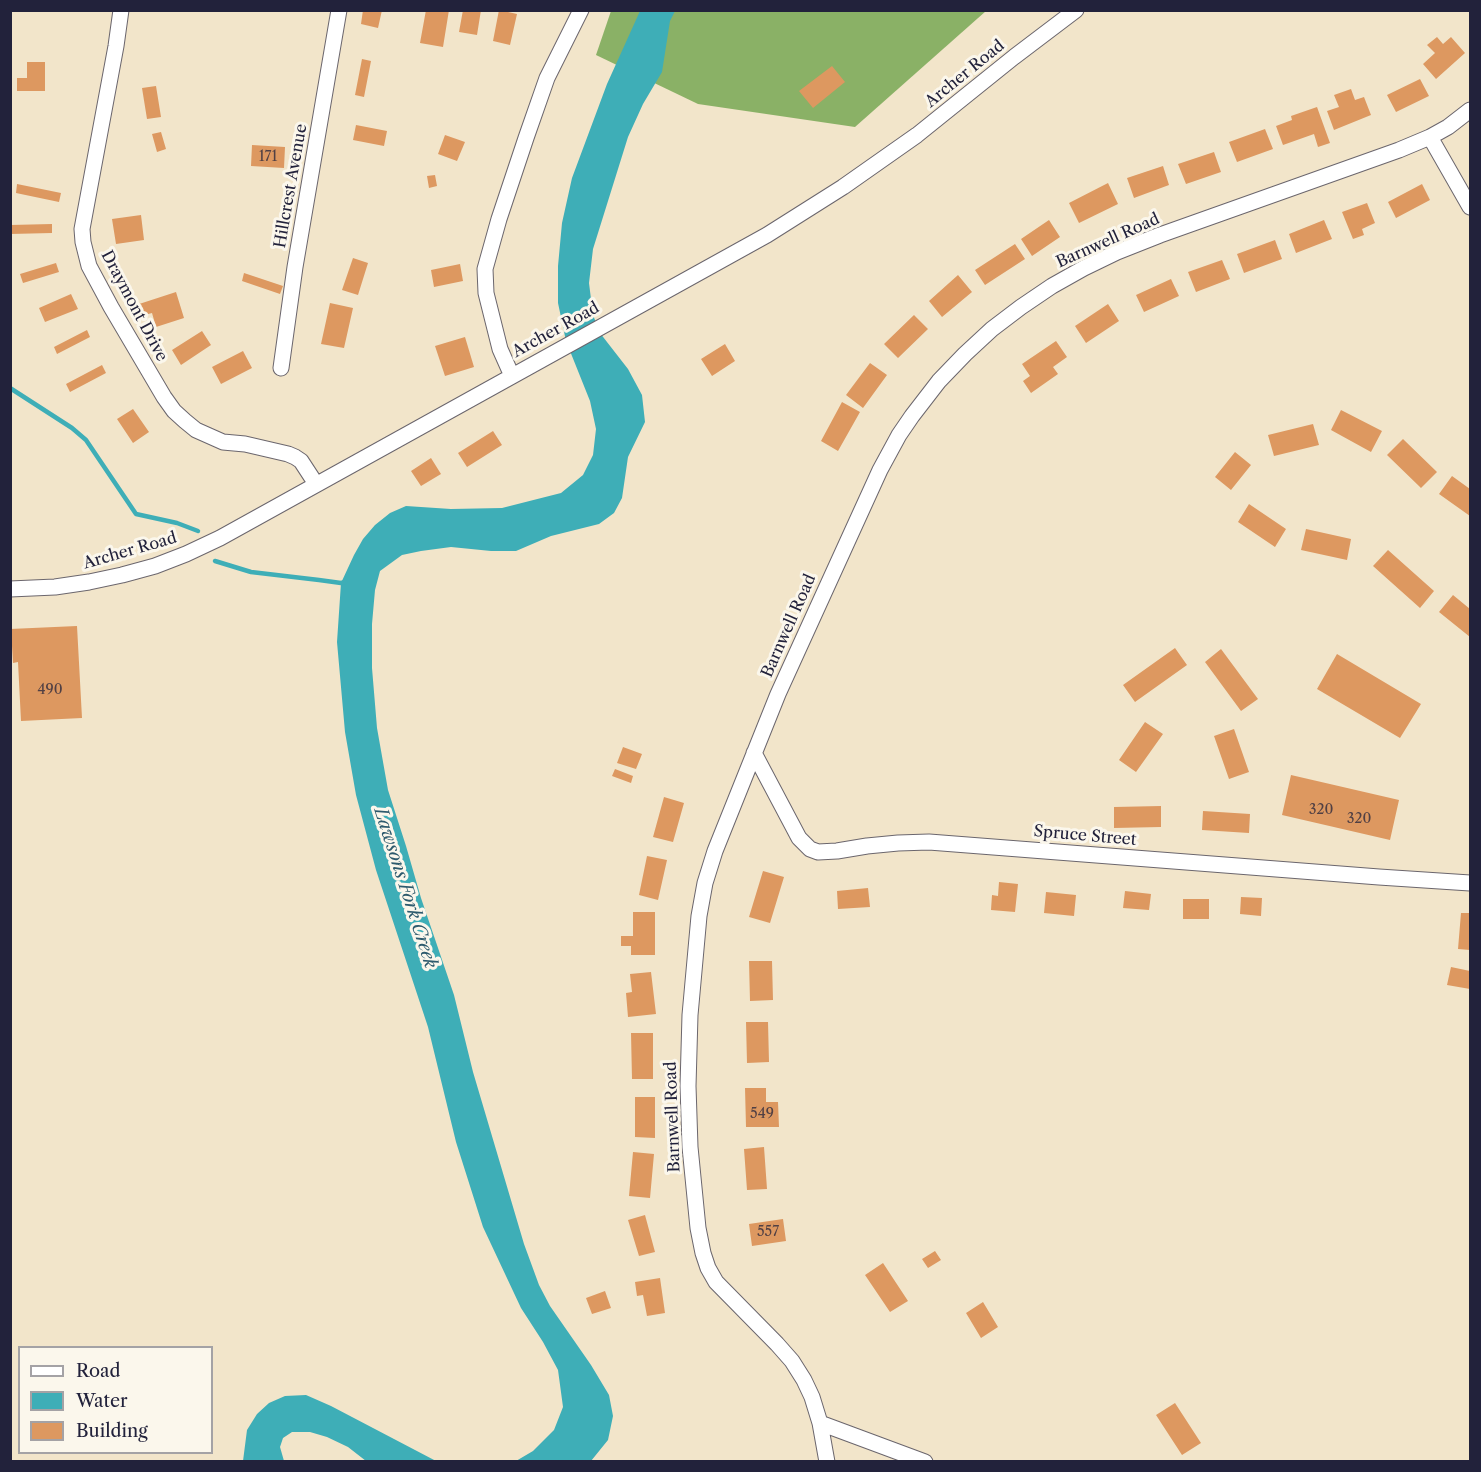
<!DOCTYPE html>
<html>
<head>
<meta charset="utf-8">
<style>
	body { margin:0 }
	#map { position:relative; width:1481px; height:1472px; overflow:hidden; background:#f2e5ca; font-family:"Libre Caslon Text",serif }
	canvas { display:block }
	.frame { position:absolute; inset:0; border:12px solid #22223b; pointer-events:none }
	.legend { position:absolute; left:18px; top:1346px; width:195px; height:108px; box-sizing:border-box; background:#fbf7ec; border:2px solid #a4a2a5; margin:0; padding:8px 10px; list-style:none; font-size:18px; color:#22223b }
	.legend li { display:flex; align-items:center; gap:12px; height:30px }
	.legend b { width:30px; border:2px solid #a4a2a5 }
</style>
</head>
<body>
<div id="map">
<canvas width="1481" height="1472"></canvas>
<div class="frame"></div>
<ul class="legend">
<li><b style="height:8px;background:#fff"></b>Road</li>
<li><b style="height:16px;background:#3eaeb7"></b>Water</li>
<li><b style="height:16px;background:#dd9860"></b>Building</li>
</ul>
</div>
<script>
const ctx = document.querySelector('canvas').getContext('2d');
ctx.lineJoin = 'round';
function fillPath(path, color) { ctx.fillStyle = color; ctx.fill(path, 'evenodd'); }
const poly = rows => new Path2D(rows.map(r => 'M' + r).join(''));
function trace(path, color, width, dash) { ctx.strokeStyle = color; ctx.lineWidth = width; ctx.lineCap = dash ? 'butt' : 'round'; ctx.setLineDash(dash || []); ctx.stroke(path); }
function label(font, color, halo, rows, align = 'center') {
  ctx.font = font + ' "Libre Caslon Text",serif'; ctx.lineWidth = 6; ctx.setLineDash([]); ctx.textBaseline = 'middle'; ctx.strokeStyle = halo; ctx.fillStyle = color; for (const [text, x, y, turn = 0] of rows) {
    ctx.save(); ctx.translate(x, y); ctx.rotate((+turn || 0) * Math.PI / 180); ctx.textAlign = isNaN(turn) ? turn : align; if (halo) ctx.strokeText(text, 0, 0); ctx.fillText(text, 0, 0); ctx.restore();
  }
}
fillPath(poly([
	[611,11,986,11,855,127,698,104,596,55]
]), '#8ab166');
fillPath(poly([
	[640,11,675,11,670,21,662,72,643,104,628,137,593,249,589,283,593,315,600,333,628,369,642,395,645,422,628,457,622,498,614,513,599,524,551,536,516,551,491,551,451,547,421,551,402,555,380,571,375,590,372,624,372,668,377,728,388,790,406,846,421,898,454,995,473,1072,524,1244,539,1285,550,1306,591,1365,609,1395,613,1416,608,1440,591,1461,516,1461,533,1451,554,1430,563,1407,558,1370,543,1342,521,1308,483,1227,456,1142,428,1027,376,870,356,795,345,732,337,642,341,583,354,555,363,539,375,525,390,513,406,506,451,509,502,508,561,493,583,475,593,455,596,429,590,401,566,341,558,303,558,266,562,223,572,178,607,84],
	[306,1395,331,1406,436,1461,366,1461,348,1447,327,1437,310,1432,292,1432,283,1438,280,1447,284,1461,243,1461,247,1430,257,1414,269,1403,285,1396]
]), '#3eaeb7');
trace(poly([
	[10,388,72,428,86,440,136,514,177,523,198,531],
	[215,561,251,572,319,580,341,583,345,582]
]), '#3eaeb7', 4.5);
fillPath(poly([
	[363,10,382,10,378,28,361,24],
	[426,10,449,10,443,47,420,43],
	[463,10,481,10,477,35,459,32],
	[499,10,517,14,510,45,493,41],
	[1437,37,1443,44,1451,37,1465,53,1436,79,1423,64,1435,53,1427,45],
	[362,59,371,61,364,97,355,95],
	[27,62,45,62,45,91,17,91,17,78,27,78],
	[832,66,845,82,813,108,799,91],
	[1420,79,1429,96,1396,112,1387,95],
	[156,86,161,117,147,119,142,88],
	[1351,89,1355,100,1364,97,1371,115,1334,130,1327,111,1339,107,1334,95],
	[1317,107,1330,143,1318,147,1314,134,1283,145,1276,126,1292,120,1291,116],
	[356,125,387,131,384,146,353,140],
	[1265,129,1273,149,1237,162,1229,142],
	[161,132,166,149,157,152,152,134],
	[445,135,465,142,457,161,438,154],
	[252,145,285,147,284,168,251,166],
	[1214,152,1221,172,1186,184,1178,164],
	[1163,166,1169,185,1134,198,1127,178],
	[435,175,437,186,429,188,427,176],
	[1108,183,1118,204,1079,223,1069,203],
	[17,184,61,193,59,202,16,193],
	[1422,184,1430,200,1396,218,1388,202],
	[1367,203,1375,223,1362,229,1364,235,1353,239,1342,212],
	[141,215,144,240,116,244,112,219],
	[1049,220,1060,237,1032,256,1021,239],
	[1324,220,1332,239,1296,253,1289,234],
	[52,224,52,233,10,234,10,225],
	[1275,240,1282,259,1244,273,1237,254],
	[1015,244,1025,259,985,285,975,270],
	[353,258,368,263,358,295,342,290],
	[1222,260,1230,279,1196,292,1188,272],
	[56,263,59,272,23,283,20,274],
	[460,264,463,281,434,287,431,270],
	[244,273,283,286,280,294,242,281],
	[958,275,972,292,942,317,929,301],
	[1171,279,1179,296,1144,312,1136,295],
	[176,292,184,318,156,327,152,313,137,317,133,306],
	[71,294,78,309,45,322,39,308],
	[330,303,353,308,344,348,321,344],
	[1108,304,1119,321,1086,343,1075,326],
	[914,315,928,329,898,358,884,344],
	[87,330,90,337,57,354,54,347],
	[202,331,211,345,181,365,172,350],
	[465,337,474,367,445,376,435,346],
	[1056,341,1067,357,1053,367,1058,374,1031,393,1023,381,1030,376,1022,364],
	[725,344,735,361,712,376,701,359],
	[243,351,252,368,221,384,212,367],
	[870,363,887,375,863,408,846,395],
	[102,365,106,373,70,392,66,384],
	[842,402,860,412,838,451,821,441],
	[133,409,149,432,133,443,117,419],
	[1341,410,1382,431,1371,452,1331,430],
	[1313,424,1319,445,1274,456,1268,435],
	[493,431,502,445,467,467,458,453],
	[1403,439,1437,472,1421,488,1387,455],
	[1235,452,1251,465,1231,490,1215,477],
	[431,458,441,474,421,486,411,471],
	[1452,476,1470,489,1470,516,1439,494],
	[1249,504,1286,529,1275,547,1238,522],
	[1306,529,1351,539,1347,560,1301,550],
	[1388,550,1434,591,1420,608,1373,566],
	[1453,595,1470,609,1470,637,1439,612],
	[77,626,82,718,21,721,18,662,13,663,12,646,10,646,10,629],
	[1175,648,1187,665,1135,702,1123,685],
	[1221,649,1258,699,1241,711,1205,662],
	[1337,654,1421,704,1400,738,1317,689],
	[1145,722,1163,734,1136,772,1119,760],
	[1234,729,1249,772,1229,779,1214,736],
	[623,747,642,754,636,769,617,763],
	[615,769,633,776,631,783,612,776],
	[1291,775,1399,800,1390,840,1282,815],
	[664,797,684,803,673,842,653,837],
	[1161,806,1161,827,1114,828,1114,807],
	[1203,811,1250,814,1249,833,1202,830],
	[647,856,667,860,658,900,639,895],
	[763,871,784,877,770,923,749,917],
	[999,882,1018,884,1015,912,991,910,992,895,998,896],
	[868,888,870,907,838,909,837,891],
	[1125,891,1151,894,1149,910,1123,908],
	[1046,892,1076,895,1074,916,1044,913],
	[1241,897,1262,898,1261,916,1240,914],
	[1183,899,1209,899,1209,919,1183,919],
	[633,912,655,912,655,955,631,955,631,946,621,946,621,936,633,936],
	[1461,913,1470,913,1470,950,1458,949],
	[749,961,772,961,773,1000,750,1001],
	[1451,967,1470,971,1470,989,1447,985],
	[651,972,656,1014,628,1017,626,993,632,992,630,974],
	[746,1022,768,1022,769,1062,747,1063],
	[631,1033,653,1033,653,1079,632,1079],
	[745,1088,766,1088,766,1102,778,1102,779,1127,746,1127],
	[635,1097,655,1097,655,1138,635,1137],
	[764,1147,767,1189,747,1190,744,1149],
	[633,1152,654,1154,650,1198,629,1196],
	[645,1215,655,1252,639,1256,628,1220],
	[783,1219,786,1241,752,1246,749,1224],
	[935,1251,941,1260,928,1268,922,1259],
	[883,1263,908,1301,890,1312,865,1275],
	[660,1278,665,1313,647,1316,643,1295,637,1296,635,1282],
	[605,1291,611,1308,592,1314,586,1298],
	[983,1302,998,1327,981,1338,966,1313],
	[1175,1403,1201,1443,1182,1455,1156,1415]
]), '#dd9860');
const minor = poly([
	[121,10,116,46,82,229,83,242,89,266,111,307,164,397,174,411,185,421,196,430,223,442,245,444,288,454,295,457,301,461,316,484],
	[1430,137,1470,207],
	[281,368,295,267,339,10],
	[512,376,500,349,486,293,485,269,499,219,526,138,547,78,581,10],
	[10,589,55,587,89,582,122,575,155,566,186,554,220,538,767,235,843,187,917,135,1014,57,1076,10],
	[754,753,799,838,810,849,818,852,837,851,867,846,898,843,929,842,1379,877,1470,883],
	[820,1423,925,1462],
	[827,1462,820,1423,812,1397,804,1380,792,1361,777,1344,716,1282,708,1268,703,1253,698,1228,690,1147,688,1086,690,1015,699,916,705,883,715,851,778,694,880,470,899,435,912,416,939,381,965,354,992,329,1021,307,1052,286,1084,268,1117,252,1160,235,1399,150,1430,137,1448,127,1470,110]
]);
trace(minor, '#6b666d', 17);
trace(minor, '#fff', 15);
label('14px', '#514044', null, [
	["171",268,157],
	["490",50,690],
	["320",1321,810],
	["320",1359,819],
	["549",762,1114],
	["557",768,1232]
]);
label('16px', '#22223b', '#fbf7ec', [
	["Archer Road",965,74,-39],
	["Hillcrest Avenue",291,186,-80],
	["Barnwell Road",1108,241,-24],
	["Draymont Drive",134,306,62],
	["Archer Road",556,330,-29],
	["Archer Road",130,551,-16],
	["Barnwell Road",789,626,-66],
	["Spruce Street",1085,836,5],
	["Barnwell Road",673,1117,-92]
]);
label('italic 18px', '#2d5a6d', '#fbf7ec', [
	["Lawsons Fork Creek",405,888,72]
]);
</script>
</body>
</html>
